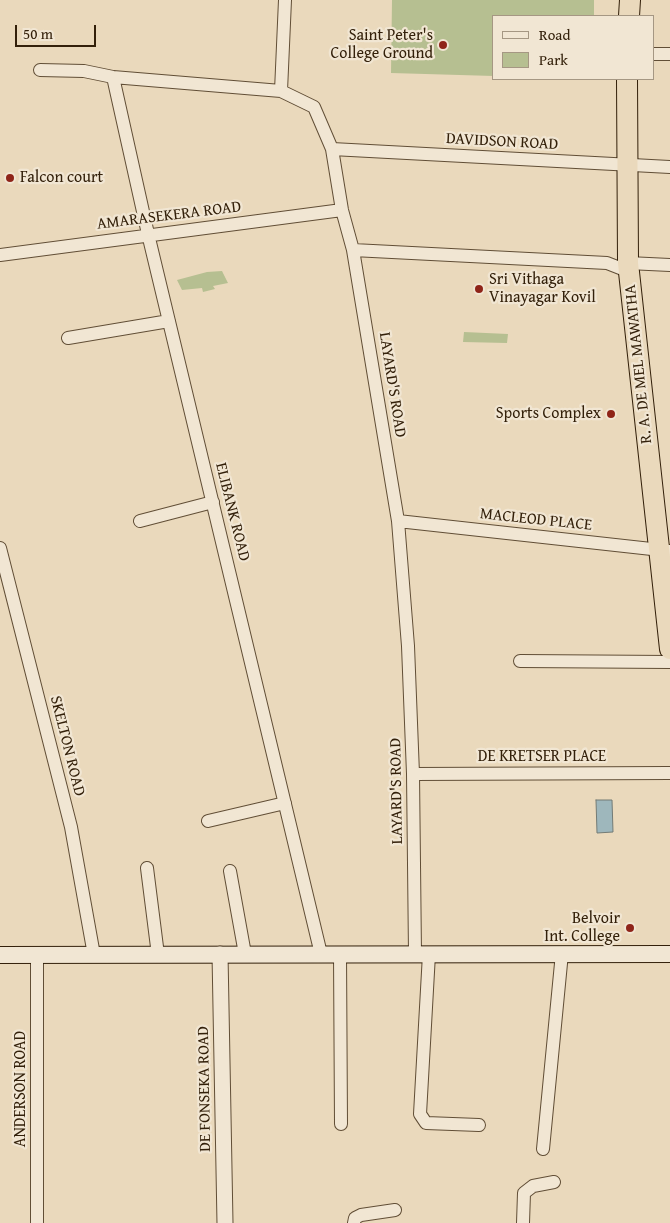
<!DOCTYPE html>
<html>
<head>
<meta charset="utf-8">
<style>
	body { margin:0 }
	#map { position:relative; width:670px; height:1223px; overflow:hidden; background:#ead9bc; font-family:"Gentium Book Plus",serif }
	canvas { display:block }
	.legend { position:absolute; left:492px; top:15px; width:162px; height:65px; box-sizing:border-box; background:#f1e6d3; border:1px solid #a59783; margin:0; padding:6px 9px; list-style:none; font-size:15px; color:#33200a }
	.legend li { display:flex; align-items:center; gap:10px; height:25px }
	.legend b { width:25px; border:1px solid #a59783 }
	.scale { position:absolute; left:15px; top:25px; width:81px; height:22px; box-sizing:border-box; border:2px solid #33200a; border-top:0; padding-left:6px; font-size:15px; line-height:18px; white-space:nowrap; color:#33200a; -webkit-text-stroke:4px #f1e6d3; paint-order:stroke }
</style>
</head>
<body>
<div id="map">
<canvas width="670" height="1223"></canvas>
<ul class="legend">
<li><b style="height:6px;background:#f1e6d3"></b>Road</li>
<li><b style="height:14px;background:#b6bf91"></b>Park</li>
</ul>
<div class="scale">50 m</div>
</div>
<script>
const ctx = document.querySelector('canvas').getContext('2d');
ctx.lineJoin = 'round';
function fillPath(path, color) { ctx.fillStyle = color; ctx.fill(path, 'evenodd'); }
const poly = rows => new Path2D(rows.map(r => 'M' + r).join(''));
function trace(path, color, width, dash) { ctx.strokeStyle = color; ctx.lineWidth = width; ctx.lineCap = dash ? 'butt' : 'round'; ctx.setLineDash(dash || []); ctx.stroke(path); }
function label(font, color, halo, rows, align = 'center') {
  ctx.font = font + ' "Gentium Book Plus",serif'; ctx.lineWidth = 4.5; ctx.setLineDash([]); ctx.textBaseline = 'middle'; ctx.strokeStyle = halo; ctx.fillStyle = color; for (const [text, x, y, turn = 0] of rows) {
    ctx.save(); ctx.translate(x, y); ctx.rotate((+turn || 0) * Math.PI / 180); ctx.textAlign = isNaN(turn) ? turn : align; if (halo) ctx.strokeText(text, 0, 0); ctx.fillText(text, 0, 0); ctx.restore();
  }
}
fillPath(poly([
	[392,0,594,0,594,16,494,16,494,76,391,73],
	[222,271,228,283,213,286,215,289,203,292,202,288,182,290,177,280,207,272],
	[464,332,508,334,507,343,463,342]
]), '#b6bf91');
const water = poly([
	[596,800,612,800,613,832,597,833,596,800]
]);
fillPath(water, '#9eb7bc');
trace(water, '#737b75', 1);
const minor = poly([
	[654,54,670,54],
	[40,70,84,71,113,77,281,91,314,107,332,149,342,210,353,250,398,521,408,646,413,774,415,954],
	[113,77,148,234,321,954],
	[281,91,285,0],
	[332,149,670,167],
	[353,250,607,263,630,272],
	[0,255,342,210],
	[628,263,670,265],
	[68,338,169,321],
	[140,521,213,502],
	[398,521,670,551],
	[0,548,71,827,94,955],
	[520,661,670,662],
	[413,774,670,773],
	[208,821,285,803],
	[147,868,158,955],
	[230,871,245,954],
	[340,954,341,1124],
	[429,954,420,1114,426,1123,479,1125],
	[543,1149,562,953],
	[37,1223,37,955],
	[354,1223,355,1218,361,1215,395,1210],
	[523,1223,524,1193,533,1186,554,1182]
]);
const tertiary = poly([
	[220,954,225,1223]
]);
const secondary = poly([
	[0,955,670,954]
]);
const trunk = poly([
	[629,16,630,0],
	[627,79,628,263,670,649]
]);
trace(minor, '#614e36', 14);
trace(tertiary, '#614e36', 17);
trace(secondary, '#33200a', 18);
trace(trunk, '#33200a', 22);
trace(minor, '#f1e6d3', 12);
trace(tertiary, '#f1e6d3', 15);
trace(secondary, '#f1e6d3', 16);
trace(trunk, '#ead9bc', 20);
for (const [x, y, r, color] of [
	[443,45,5,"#8f2418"],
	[10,178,5,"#8f2418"],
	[479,289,5,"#8f2418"],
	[611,414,5,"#8f2418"],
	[630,928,5,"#8f2418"]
]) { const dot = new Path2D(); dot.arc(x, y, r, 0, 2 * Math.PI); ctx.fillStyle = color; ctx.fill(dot); trace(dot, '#f1e6d3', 2); }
label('16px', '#33200a', '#f1e6d3', [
	["Saint Peter's",433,36],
	["College Ground",433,54],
	["Falcon court",20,178,"left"],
	["Sri Vithaga",489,280,"left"],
	["Vinayagar Kovil",489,298,"left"],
	["Sports Complex",601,414],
	["Belvoir",620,919],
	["Int. College",620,937]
], 'right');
label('16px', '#33200a', '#f1e6d3', [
	["DAVIDSON ROAD",502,142,3],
	["AMARASEKERA ROAD",169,216,-7],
	["R. A. DE MEL MAWATHA",639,364,-96],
	["LAYARD'S ROAD",392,385,81],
	["ELIBANK ROAD",232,512,76],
	["MACLEOD PLACE",536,520,6],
	["SKELTON ROAD",67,746,76],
	["DE KRETSER PLACE",542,757],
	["LAYARD'S ROAD",397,791,-91],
	["ANDERSON ROAD",21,1089,-90],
	["DE FONSEKA ROAD",205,1089,-91]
]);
</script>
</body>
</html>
